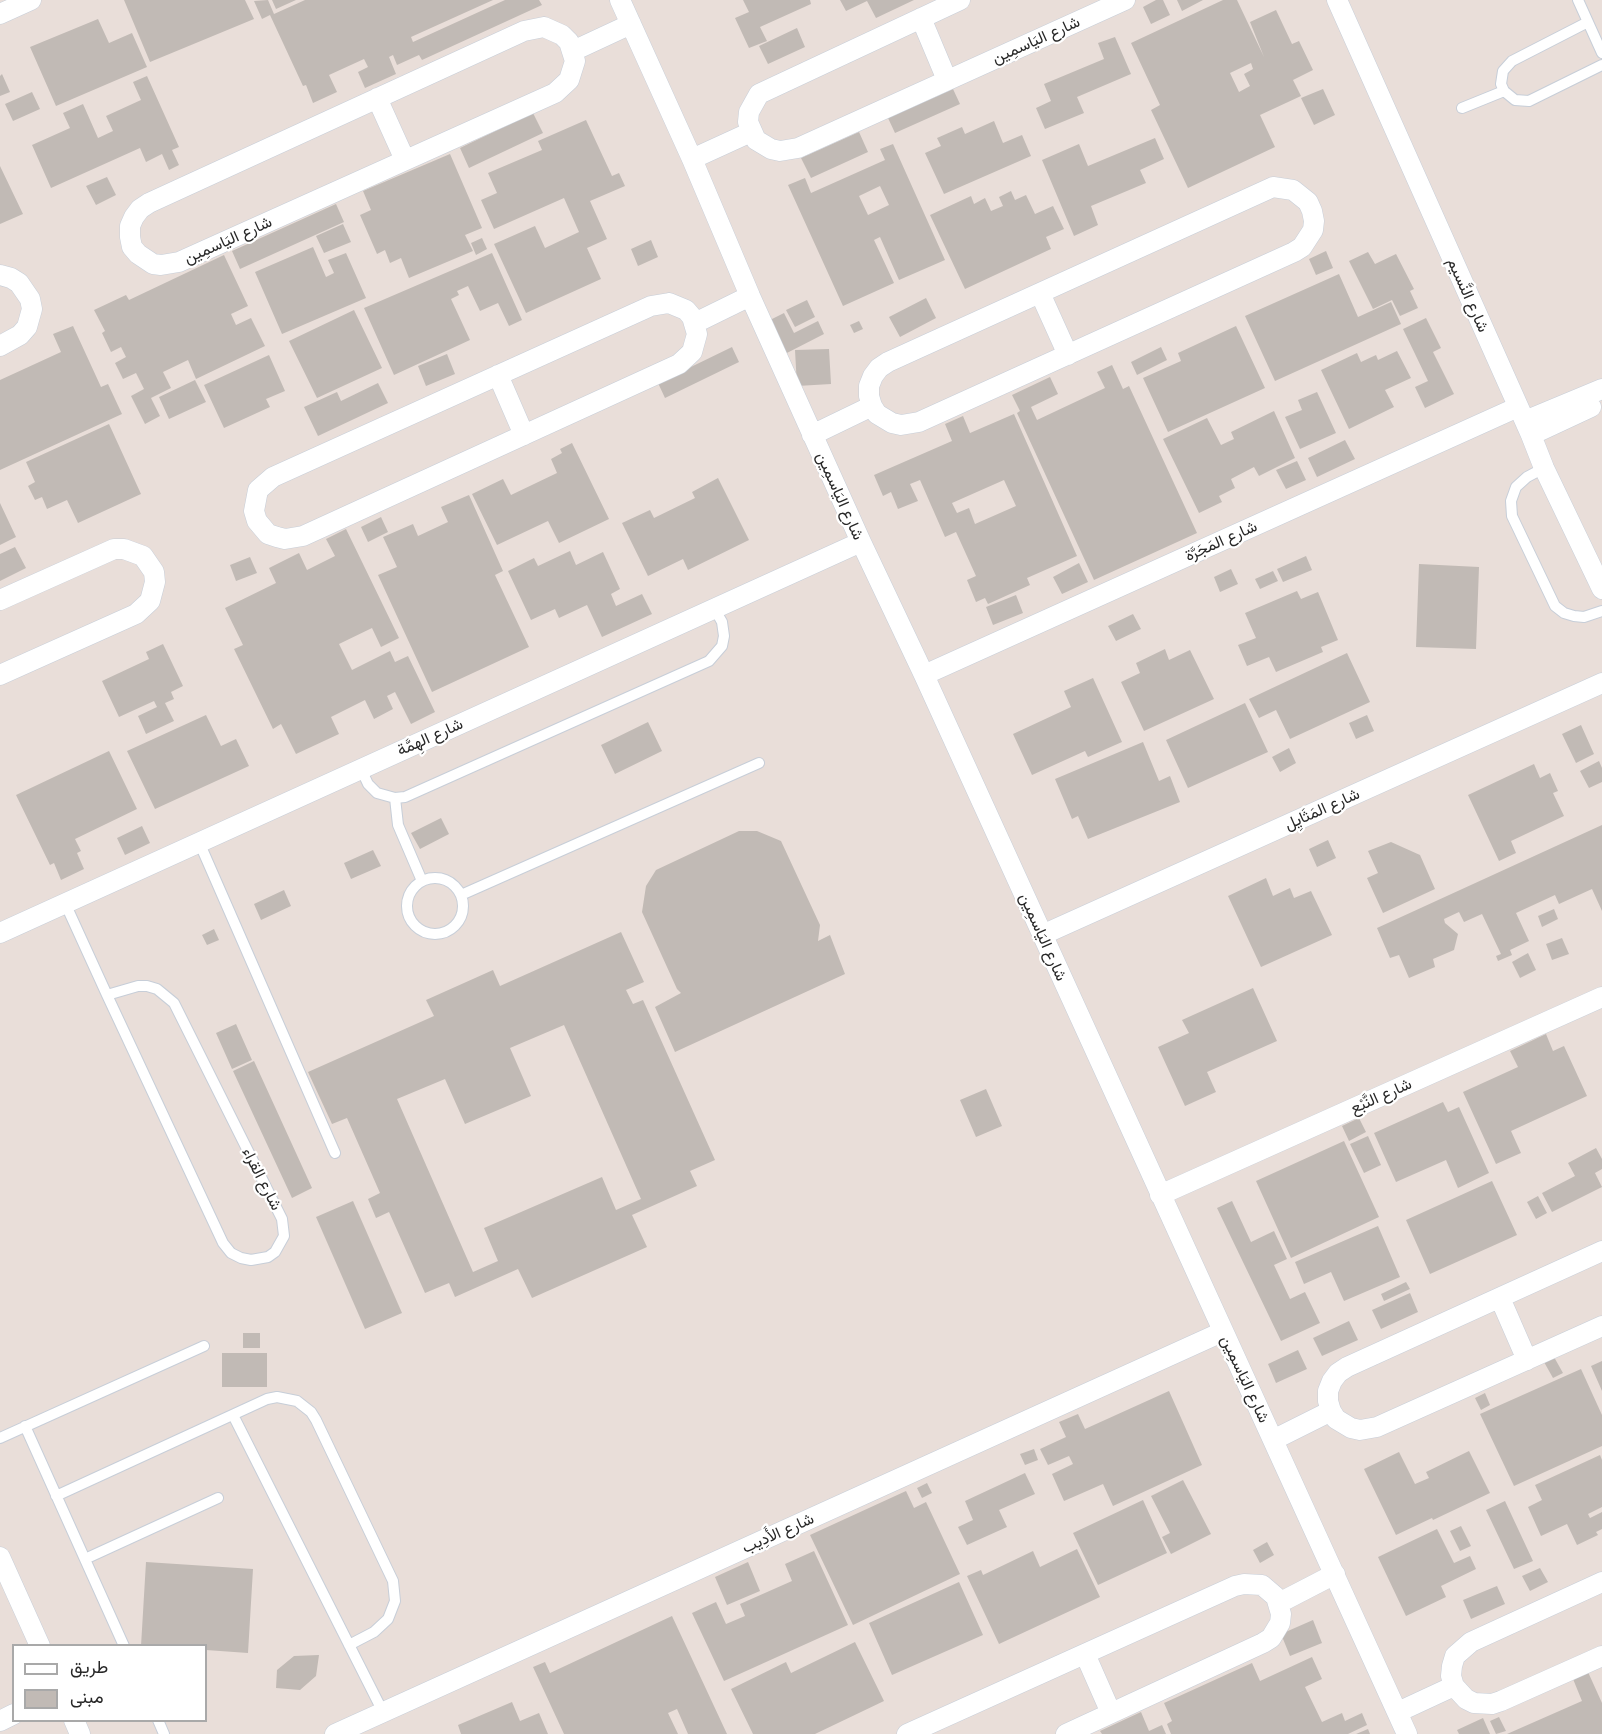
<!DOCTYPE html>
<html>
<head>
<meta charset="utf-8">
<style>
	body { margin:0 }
	#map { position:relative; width:1602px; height:1734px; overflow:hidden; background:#e9ded9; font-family:"Golos Text",Vazirmatn,sans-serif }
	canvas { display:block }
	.legend { position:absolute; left:12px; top:1644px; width:195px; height:78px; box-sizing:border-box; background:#fff; border:2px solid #a9a9a9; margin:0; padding:8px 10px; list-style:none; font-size:18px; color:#272727 }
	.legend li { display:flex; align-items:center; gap:12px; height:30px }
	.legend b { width:30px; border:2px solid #a9a9a9 }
</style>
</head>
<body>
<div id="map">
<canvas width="1602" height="1734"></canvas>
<ul class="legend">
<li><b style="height:8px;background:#fff"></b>طريق</li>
<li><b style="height:16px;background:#c1bab5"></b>مبنى</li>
</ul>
</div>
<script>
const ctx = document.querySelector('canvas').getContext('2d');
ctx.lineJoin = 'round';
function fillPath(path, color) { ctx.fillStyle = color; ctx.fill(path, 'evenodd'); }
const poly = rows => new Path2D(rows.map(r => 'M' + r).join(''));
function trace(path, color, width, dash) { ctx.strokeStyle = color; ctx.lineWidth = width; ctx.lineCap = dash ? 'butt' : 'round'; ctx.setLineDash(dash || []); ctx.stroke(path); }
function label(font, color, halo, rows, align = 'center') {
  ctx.font = font + ' "Golos Text",Vazirmatn,sans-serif'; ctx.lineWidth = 4.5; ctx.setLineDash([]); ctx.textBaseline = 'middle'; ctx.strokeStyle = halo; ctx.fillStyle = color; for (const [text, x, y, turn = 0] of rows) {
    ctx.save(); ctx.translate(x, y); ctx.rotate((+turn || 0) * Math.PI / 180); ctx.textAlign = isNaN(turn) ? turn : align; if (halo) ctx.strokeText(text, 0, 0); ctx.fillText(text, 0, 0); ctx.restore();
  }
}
fillPath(poly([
	[124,0,245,0,254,19,150,62],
	[268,0,274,14,305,0,493,0,411,37,413,42,505,0,539,0,542,5,422,60,419,55,397,65,393,55,389,57,396,74,365,88,358,72,368,67,364,59,329,75,337,92,313,103,306,85,303,86,270,15,262,19,254,1],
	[272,0,296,0,276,9],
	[743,0,810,0,811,4,760,27,767,41,749,48,735,18,749,12],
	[840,0,914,0,876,18,867,1,846,11],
	[1156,0,1163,0,1170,15,1151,24,1143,7],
	[1177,0,1203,0,1182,11],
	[1223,0,1237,0,1264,57,1250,22,1276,10,1292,44,1299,41,1313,70,1293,80,1301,96,1260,115,1275,147,1188,188,1151,110,1160,105,1131,43],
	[1251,63,1253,69,1244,74,1250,86,1239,92,1230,73],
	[98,19,109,43,132,33,147,67,56,106,30,47],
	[797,28,805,47,768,64,759,46],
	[1115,37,1131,74,1077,97,1084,113,1045,129,1036,108,1051,101,1044,84,1104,59,1098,43],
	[2,74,10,92,0,96,0,76],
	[147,76,179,147,172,150,179,165,169,170,162,154,146,162,140,148,51,188,32,145,70,128,63,113,83,104,98,138,113,131,106,116,141,100,133,82],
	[953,89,960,104,895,133,888,118],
	[1323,89,1335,115,1314,125,1301,98],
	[32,92,40,109,13,121,5,104],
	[533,113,543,133,469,168,460,148],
	[586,120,612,176,619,173,625,186,590,201,607,239,587,248,601,279,526,313,494,244,535,226,545,248,579,232,564,198,494,229,481,200,497,193,488,173,542,150,538,141],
	[994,121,1003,143,1022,135,1031,156,944,194,925,153,941,146,937,138,962,127,965,134],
	[859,132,868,152,811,178,801,158],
	[1155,138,1164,159,1140,170,1146,183,1091,206,1098,225,1074,236,1042,160,1079,144,1088,166],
	[893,144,945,260,899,280,880,237,874,240,894,283,843,306,788,185,805,178,811,193,885,160,880,149],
	[880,186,889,205,868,215,859,196],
	[450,154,482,228,465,235,473,251,409,278,401,258,390,263,385,250,377,254,360,215,371,210,363,191],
	[0,166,23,214,0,224],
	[107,177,116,195,96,205,86,186],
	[1011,191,1015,200,1026,195,1035,214,1053,206,1064,229,1046,237,1051,249,965,289,930,215,971,196,974,204,985,198,991,211,1003,206,999,197],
	[336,204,344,222,240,269,232,251],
	[343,224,351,242,324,253,316,236],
	[482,238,487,249,476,255,471,243],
	[651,240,658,257,638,266,631,249],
	[313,247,326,277,334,273,328,260,346,253,366,298,282,334,255,272],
	[1326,251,1333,268,1316,275,1309,259],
	[1368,252,1375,264,1396,254,1414,289,1410,291,1418,308,1400,316,1392,300,1373,309,1349,261],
	[492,253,522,320,509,326,498,303,480,311,468,286,457,291,459,295,451,299,470,340,394,375,364,308],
	[224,255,248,306,231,314,236,325,251,318,265,346,196,379,188,360,163,372,171,388,151,398,160,416,145,424,131,396,144,389,136,373,123,379,115,363,126,357,121,347,111,352,102,333,105,331,94,310,126,295,129,300],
	[1339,274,1358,317,1391,302,1401,324,1275,381,1245,316],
	[926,298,936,318,900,337,889,317],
	[807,300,815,317,795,327,786,310],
	[354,310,382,368,317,398,289,341],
	[784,313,794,333,818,321,824,334,783,355,766,322],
	[1426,318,1441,348,1433,352,1454,394,1425,408,1415,387,1428,381,1403,329],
	[859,321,863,329,854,333,850,325],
	[73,326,101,387,108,384,122,414,0,470,0,380,61,352,53,334],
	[1236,326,1265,388,1168,432,1143,378,1181,361,1178,353],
	[732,347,739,362,665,398,658,383],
	[1161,347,1167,360,1137,375,1131,362],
	[829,349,831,384,797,386,795,350],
	[1397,351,1411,378,1385,390,1394,407,1349,429,1321,370,1357,353,1361,362,1376,355,1378,360],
	[447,354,455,374,426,386,418,366],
	[269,355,285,391,266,399,270,407,224,428,204,385],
	[1112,365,1123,389,1129,386,1197,533,1094,580,1017,413,1020,411,1012,395,1050,377,1058,394,1031,407,1037,420,1105,388,1097,372],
	[195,380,206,402,169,419,159,397],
	[378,383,388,403,318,436,304,407,337,392,341,401],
	[1317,392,1336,433,1300,449,1285,417,1302,410,1298,400],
	[1274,411,1295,458,1259,476,1254,467,1231,479,1235,488,1219,496,1222,502,1199,513,1163,439,1207,418,1221,445,1234,439,1231,432],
	[1014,414,1077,556,1027,578,1030,585,988,604,985,598,976,602,967,580,976,576,956,532,945,537,920,480,910,484,918,501,898,509,891,492,883,496,874,475,952,441,945,424,963,416,970,433],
	[1004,480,1016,506,975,524,969,508,957,513,952,503],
	[109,424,141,494,78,523,67,500,47,509,42,497,35,500,28,486,35,482,26,462],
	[1345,440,1355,459,1317,477,1308,458],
	[572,443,609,519,559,543,548,521,497,545,472,494,503,479,511,495,557,473,551,459,562,453,560,449],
	[1297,461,1306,480,1286,489,1276,470],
	[718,478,749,540,688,570,683,559,648,576,622,523,650,510,654,518,695,498,692,492],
	[469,495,503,571,495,575,529,647,432,692,378,575,397,567,383,537,413,524,418,536,448,522,441,507],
	[0,503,16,537,0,545],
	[381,517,388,532,368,542,361,527],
	[346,529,399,638,381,647,372,628,339,644,352,670,390,651,395,662,408,656,435,712,411,724,395,692,387,696,393,709,374,719,365,700,331,717,339,734,296,754,281,724,273,729,234,649,243,645,225,608,276,583,269,568,299,553,307,570,335,556,326,539],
	[15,547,26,568,0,581,0,554],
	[570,551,576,565,603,552,620,589,611,594,616,606,642,594,652,614,602,637,587,605,559,618,555,609,531,620,508,571,534,558,538,566],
	[1306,556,1312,570,1283,582,1277,569],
	[250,557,257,573,236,581,230,565],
	[1079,563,1088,582,1062,594,1053,577],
	[1419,564,1479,567,1476,649,1416,647],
	[1231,569,1238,584,1220,592,1214,577],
	[1273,571,1278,581,1260,589,1255,579],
	[1297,591,1301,599,1318,592,1338,640,1321,647,1323,652,1276,672,1269,657,1247,666,1238,645,1256,638,1245,613],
	[1016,595,1023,613,993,625,986,607],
	[1133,614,1141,629,1116,641,1108,626],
	[163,644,183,686,171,692,174,699,165,703,174,721,146,734,138,716,157,707,154,701,119,717,102,681,149,659,146,652],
	[1165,649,1169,660,1190,650,1214,699,1144,731,1121,682,1140,673,1136,663],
	[1347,653,1370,702,1290,739,1276,710,1259,718,1249,699],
	[1093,678,1122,742,1088,757,1085,751,1032,775,1013,734,1071,707,1064,691],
	[1245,703,1268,752,1188,788,1166,740],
	[206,715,221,746,236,739,249,766,155,809,127,751],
	[1367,715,1374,731,1356,739,1349,723],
	[648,722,662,751,615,774,601,745],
	[1581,725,1594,754,1576,763,1562,734],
	[1143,742,1159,781,1170,776,1180,802,1088,839,1078,816,1072,819,1055,779],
	[1289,748,1296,763,1280,772,1272,757],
	[109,751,137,809,75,839,81,851,77,853,84,869,61,880,54,863,50,865,16,795],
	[1599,761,1602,768,1602,782,1589,788,1580,771],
	[1534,764,1540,778,1550,773,1558,791,1553,793,1564,816,1511,841,1516,853,1499,861,1468,795],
	[441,818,449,834,420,849,411,833],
	[1602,825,1602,911,1592,889,1559,904,1555,895,1516,913,1529,941,1510,950,1512,955,1498,961,1496,956,1501,954,1482,914,1464,922,1459,912,1444,919,1445,923,1458,934,1454,950,1433,959,1435,967,1409,978,1399,955,1390,958,1377,928],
	[142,826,150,843,125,855,117,838],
	[739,831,757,831,781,841,820,925,818,941,830,935,845,974,675,1052,655,1007,681,993,677,989,642,912,646,886,656,870],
	[1328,840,1336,858,1317,867,1309,849],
	[1391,842,1420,855,1435,889,1383,913,1367,878,1378,873,1368,851],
	[373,850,381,866,351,879,344,863],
	[1266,878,1273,896,1290,888,1294,898,1311,891,1332,935,1261,967,1228,896],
	[284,890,291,906,261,920,254,904],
	[1554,909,1558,919,1542,927,1538,916],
	[214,929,219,940,207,945,202,935],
	[621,932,644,982,626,990,633,1004,643,1000,715,1160,690,1171,697,1186,632,1215,647,1247,532,1298,518,1269,455,1297,449,1283,425,1293,389,1212,376,1218,368,1199,380,1193,347,1118,332,1124,308,1072,434,1016,426,1000,493,970,500,986],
	[564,1025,641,1199,616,1210,602,1177,484,1228,498,1261,473,1272,397,1099,445,1079,465,1124,531,1096,510,1048],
	[1562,938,1569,954,1552,960,1546,944],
	[1528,953,1536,970,1520,978,1512,962],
	[1253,988,1277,1041,1207,1072,1216,1092,1185,1106,1158,1047,1189,1033,1182,1020],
	[236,1024,252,1060,232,1069,216,1033],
	[1546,1034,1553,1051,1564,1046,1587,1096,1511,1131,1521,1153,1496,1164,1463,1092,1518,1067,1510,1051],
	[254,1061,312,1188,292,1198,233,1071],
	[986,1089,1002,1126,976,1137,960,1100],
	[1443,1102,1448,1112,1459,1107,1489,1173,1458,1188,1446,1160,1396,1182,1374,1133],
	[1359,1118,1366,1132,1349,1141,1342,1126],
	[1368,1136,1381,1165,1364,1173,1350,1144],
	[1344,1141,1379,1217,1291,1258,1256,1181],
	[1596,1148,1602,1159,1602,1169,1595,1173,1602,1187,1552,1212,1542,1193,1575,1176,1568,1163],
	[1492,1181,1517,1235,1430,1274,1406,1220],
	[1538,1196,1547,1213,1536,1219,1527,1202],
	[353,1201,402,1313,365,1329,316,1217],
	[1232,1201,1251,1242,1274,1231,1287,1259,1274,1265,1290,1299,1305,1292,1320,1323,1281,1341,1217,1208],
	[1378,1226,1400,1277,1344,1301,1331,1272,1304,1284,1295,1262],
	[1406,1282,1410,1289,1384,1301,1381,1294],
	[1410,1293,1418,1312,1381,1329,1372,1310],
	[1349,1321,1358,1340,1322,1356,1313,1338],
	[243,1333,260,1333,260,1348,243,1348],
	[1298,1350,1307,1369,1276,1383,1268,1364],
	[222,1353,267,1353,267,1387,222,1387],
	[1554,1357,1563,1373,1553,1378,1544,1362],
	[1602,1361,1602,1391,1591,1366],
	[1581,1369,1602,1415,1602,1446,1514,1486,1480,1414],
	[1169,1391,1202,1465,1113,1506,1103,1484,1064,1501,1052,1474,1073,1464,1069,1456,1048,1465,1040,1449,1066,1437,1059,1422,1078,1414,1085,1429],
	[1485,1393,1490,1405,1481,1410,1475,1398],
	[1034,1449,1038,1460,1025,1465,1020,1454],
	[1469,1451,1490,1493,1433,1520,1432,1518,1396,1535,1364,1469,1399,1452,1415,1484,1429,1478,1426,1472],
	[1600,1455,1602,1460,1602,1507,1588,1514,1590,1518,1602,1512,1602,1529,1596,1532,1598,1535,1577,1545,1567,1524,1541,1536,1528,1507,1542,1500,1535,1485],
	[1025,1473,1035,1494,999,1510,1007,1527,967,1545,958,1527,973,1520,965,1501],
	[1183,1480,1211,1534,1171,1554,1162,1537,1170,1533,1151,1496],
	[927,1483,932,1493,922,1498,917,1488],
	[906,1491,914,1508,926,1502,960,1574,853,1625,810,1535],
	[1143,1500,1167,1553,1098,1585,1073,1533],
	[1505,1501,1533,1561,1514,1569,1486,1510],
	[1461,1526,1471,1546,1460,1551,1450,1531],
	[1437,1529,1454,1563,1470,1556,1476,1569,1441,1586,1446,1597,1406,1616,1378,1557],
	[1267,1542,1274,1555,1260,1563,1253,1550],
	[1077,1549,1100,1597,999,1644,967,1576,981,1570,983,1575,1033,1551,1040,1567],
	[814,1551,848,1625,724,1681,692,1613,716,1602,726,1624,745,1616,740,1604,792,1581,785,1564],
	[146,1562,253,1569,248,1653,206,1650,206,1646,141,1646],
	[748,1562,760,1591,727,1605,715,1577],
	[1540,1568,1548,1582,1530,1591,1522,1576],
	[959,1582,983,1635,892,1675,869,1623],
	[1497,1586,1505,1604,1471,1619,1463,1600],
	[672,1616,727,1734,688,1734,677,1709,668,1713,678,1734,564,1734,533,1667,545,1662,550,1673],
	[1313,1620,1322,1643,1290,1656,1281,1634],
	[855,1642,884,1701,815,1734,753,1734,731,1689,786,1662,791,1673],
	[319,1655,316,1676,300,1690,276,1688,277,1670,294,1656],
	[1312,1657,1322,1679,1305,1687,1322,1722,1342,1713,1345,1721,1362,1713,1367,1725,1348,1734,1171,1734,1167,1724,1172,1721,1164,1703,1252,1663,1260,1681],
	[1588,1672,1602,1703,1602,1734,1507,1734,1582,1701,1573,1679],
	[512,1702,520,1721,539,1713,548,1734,461,1734,458,1725],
	[1141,1712,1149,1731,1162,1725,1166,1734,1102,1734,1100,1731],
	[1499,1717,1506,1731,1496,1734,1490,1721],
	[1483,1718,1490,1734,1459,1734,1457,1730],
	[1368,1729,1370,1734,1356,1734]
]), '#c1bab5');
const service = poly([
	[1578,0,1602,53],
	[1588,22,1512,61,1503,71,1501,84,1504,91,1515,100,1529,101,1602,65],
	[1462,108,1504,91],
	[1544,468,1527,477,1516,487,1511,501,1512,516,1555,606,1564,613,1574,616,1584,617,1602,611],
	[361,769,368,784,377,793,395,798,405,797,709,661,722,646,724,636,722,622,714,608],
	[395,798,398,825,422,881],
	[199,842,335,1153],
	'407 906a28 28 0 1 1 56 0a28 28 0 1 1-56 0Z',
	[461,895,759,763],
	[65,903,107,995,223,1243,231,1253,241,1258,251,1260,268,1257,275,1252,284,1236,282,1219,174,1003,157,989,147,986,138,986,107,995],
	[233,1415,383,1712],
	[25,1426,124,1646],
	[0,1438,204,1346],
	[56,1496,267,1399,277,1397,297,1401,311,1412,316,1420,393,1581,395,1601,388,1619,374,1632,349,1645],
	[85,1559,218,1498],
	[158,1720,164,1734]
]);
const minor = poly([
	[620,0,692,159,750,296,861,542,924,675,1407,1734],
	[960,0,759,94,749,112,748,122,756,140,771,149,780,151,798,148,1125,0],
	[1337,0,1531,435,1544,468,1602,589],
	[0,14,31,0],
	[921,18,947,80],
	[544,27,562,35,569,42,575,61,569,80,555,93,179,262,161,265,153,264,138,254,132,247,130,237,130,226,134,217,140,209,149,203,524,31,544,27],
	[573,51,631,24],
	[377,98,405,160],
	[692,159,751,132],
	[1273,187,1293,190,1308,202,1312,211,1314,221,1313,230,1302,247,1294,252,919,422,901,425,892,423,877,414,872,406,869,396,869,386,873,376,879,368,888,362,1273,187],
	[0,275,11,278,19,283,30,299,32,309,27,327,20,335,0,346],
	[1040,293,1068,355],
	[669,303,686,310,692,317,697,334,692,352,679,364,303,536,285,539,277,537,268,534,257,521,254,511,258,490,273,477,651,306,669,303],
	[695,323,750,296],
	[498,375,524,435],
	[1525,421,1602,389],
	[812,435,872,406],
	[1531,435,1591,407],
	[0,600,114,549,124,549,143,556,154,572,155,582,150,601,136,614,0,675],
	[924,675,1518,407],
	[0,933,861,542],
	[1042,935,1602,683],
	[1160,1195,1602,997],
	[1602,1251,1347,1367,1338,1373,1332,1381,1328,1391,1328,1401,1331,1411,1336,1419,1351,1428,1360,1430,1377,1427,1602,1326],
	[1500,1298,1527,1360],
	[1273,1440,1331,1411],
	[0,1557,40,1646],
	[1602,1582,1471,1642,1455,1656,1452,1666,1451,1676,1454,1686,1466,1699,1474,1703,1492,1704,1501,1701,1602,1656],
	[1279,1603,1335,1574],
	[1085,1654,1111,1713],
	[1398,1712,1454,1686],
	[74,1720,80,1734],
	[0,1721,14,1714],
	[335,1734,1222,1332],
	[907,1734,1235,1586,1244,1584,1262,1585,1276,1597,1281,1614,1280,1623,1271,1638,1263,1643,1066,1734]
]);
trace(service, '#c7ced8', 12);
trace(minor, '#c7ced8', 21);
trace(service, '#fff', 10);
trace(minor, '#fff', 20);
label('16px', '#272727', '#fff', [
	["شارع اليَاسمِين",1036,40,-24],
	["شارع اليَاسمِين",228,240,-24],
	["شارع النَّسيم",1468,295,66],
	["شارع اليَاسمِين",840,496,66],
	["شارع المَجَرَّة",1221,541,-24],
	["شارع الهِمَّة",430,737,-24],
	["شارع المَثَايِل",1322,809,-24],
	["شارع اليَاسمِين",1043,937,66],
	["شارع النَّبْع",1381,1096,-24],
	["شارع القراء",262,1179,63],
	["شارع اليَاسمِين",1245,1379,65],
	["شارع الأَدِيب",778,1533,-24]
]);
</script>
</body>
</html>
